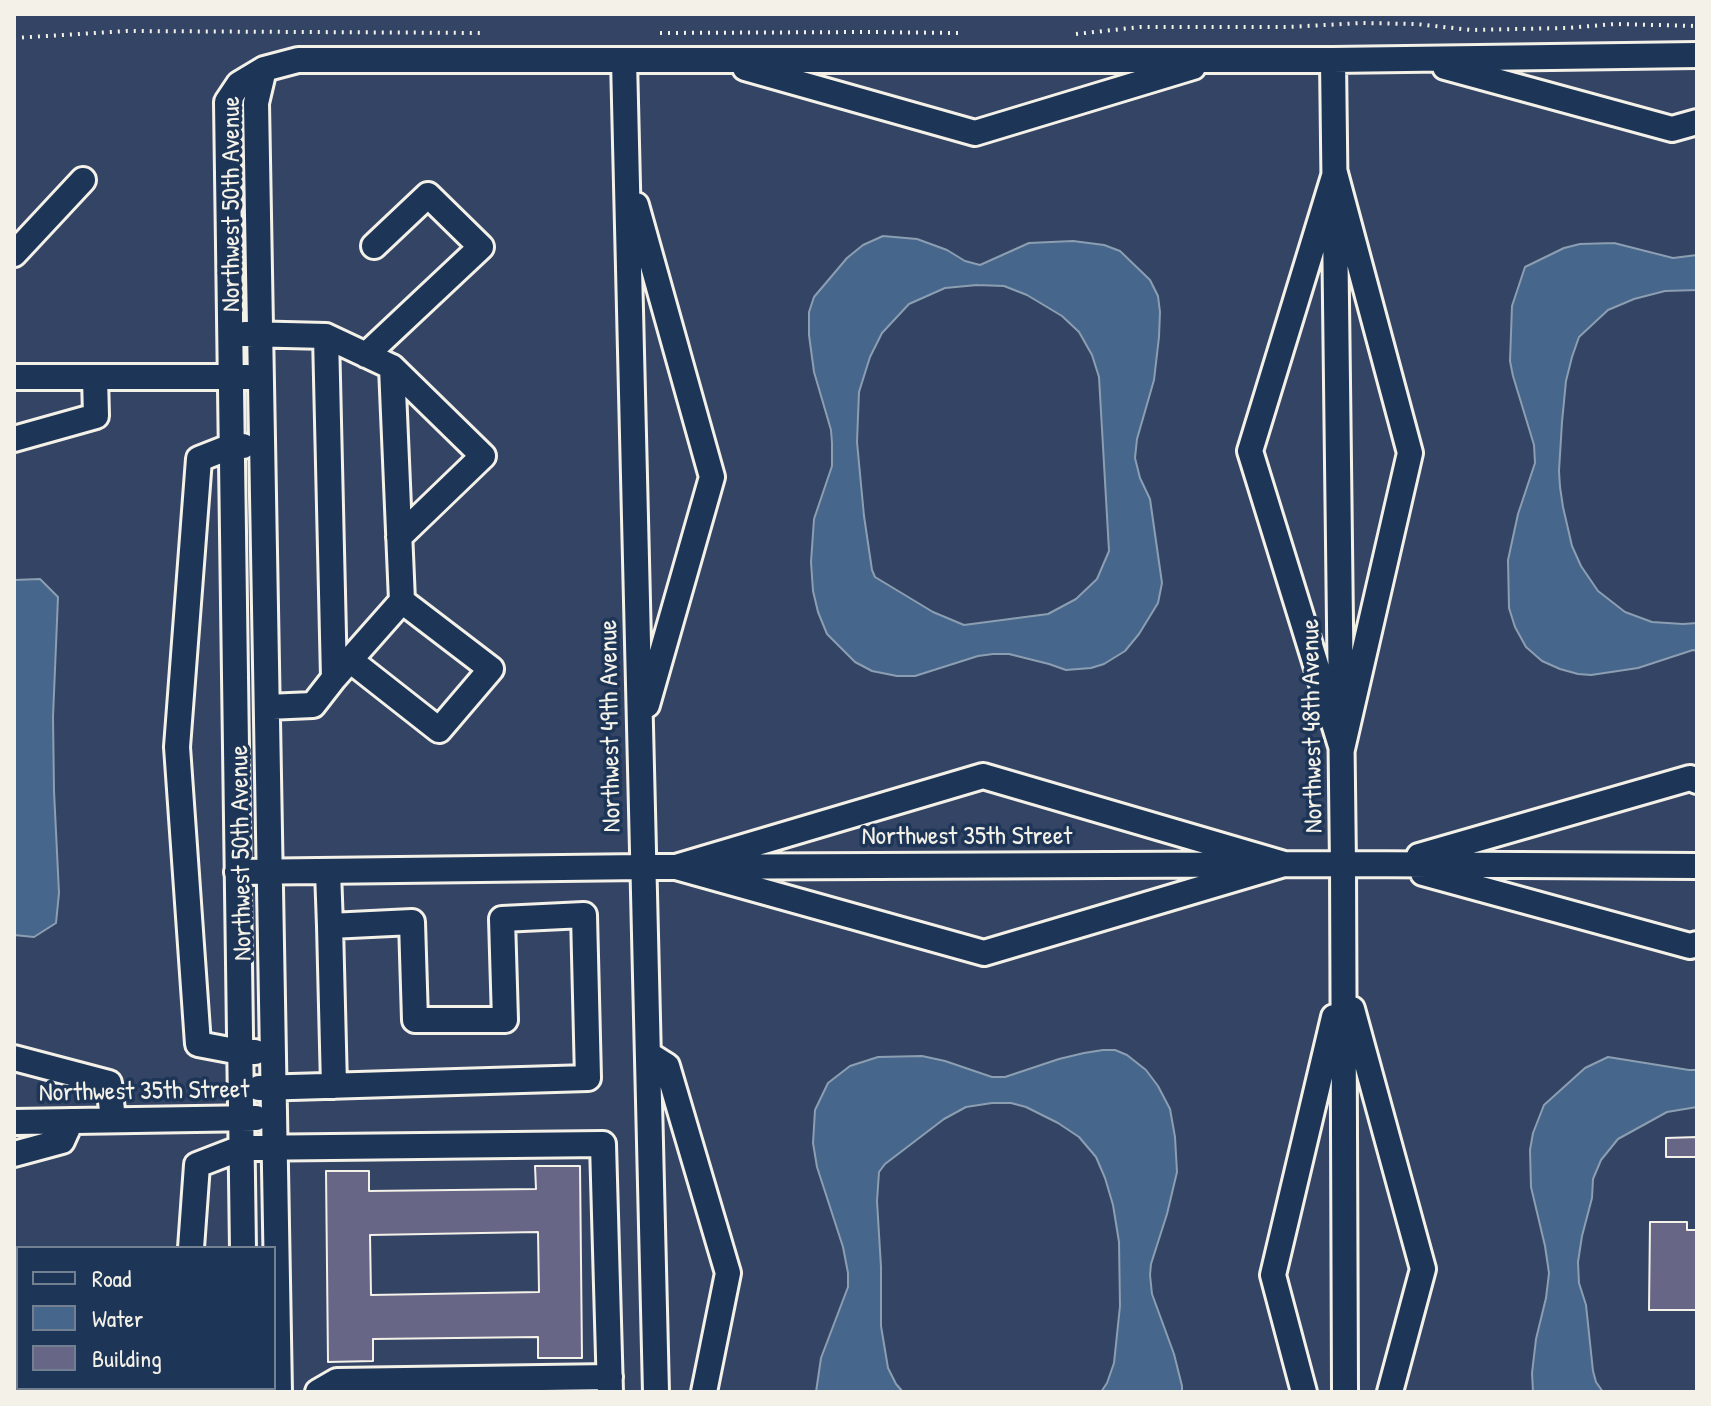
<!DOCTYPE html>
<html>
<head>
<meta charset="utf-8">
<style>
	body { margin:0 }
	#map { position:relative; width:1711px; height:1406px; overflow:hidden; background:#344465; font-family:"Patrick Hand",sans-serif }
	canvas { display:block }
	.frame { position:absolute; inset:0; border:16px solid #f4f1e8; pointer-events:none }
	.legend { position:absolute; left:16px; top:1246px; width:260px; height:144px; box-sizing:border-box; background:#1d3557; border:2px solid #738091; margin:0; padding:10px 14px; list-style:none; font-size:24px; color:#f4f1e8 }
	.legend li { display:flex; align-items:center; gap:16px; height:40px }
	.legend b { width:40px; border:2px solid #738091 }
</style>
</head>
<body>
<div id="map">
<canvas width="1711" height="1406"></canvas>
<div class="frame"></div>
<ul class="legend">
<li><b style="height:10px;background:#1d3557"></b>Road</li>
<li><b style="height:22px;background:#47668c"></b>Water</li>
<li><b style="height:22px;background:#686686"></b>Building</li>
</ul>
</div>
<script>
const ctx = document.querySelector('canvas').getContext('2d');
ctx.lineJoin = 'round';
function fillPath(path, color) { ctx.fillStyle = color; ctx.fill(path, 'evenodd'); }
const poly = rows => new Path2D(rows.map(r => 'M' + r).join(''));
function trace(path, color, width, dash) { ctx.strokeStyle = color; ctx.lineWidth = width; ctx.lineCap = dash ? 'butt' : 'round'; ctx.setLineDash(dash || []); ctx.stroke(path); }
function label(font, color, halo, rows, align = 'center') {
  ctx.font = font + ' "Patrick Hand",sans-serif'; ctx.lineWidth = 7; ctx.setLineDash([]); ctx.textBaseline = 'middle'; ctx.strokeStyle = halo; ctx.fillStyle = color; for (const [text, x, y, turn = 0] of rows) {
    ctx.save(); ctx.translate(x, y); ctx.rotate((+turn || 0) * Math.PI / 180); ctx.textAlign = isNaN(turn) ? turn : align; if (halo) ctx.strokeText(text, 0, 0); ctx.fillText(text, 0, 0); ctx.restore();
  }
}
const water = poly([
	[883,236,917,239,947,250,965,261,980,265,1029,243,1073,241,1104,245,1120,251,1150,280,1158,296,1160,312,1159,337,1154,380,1137,439,1135,458,1140,478,1150,499,1162,583,1158,603,1139,634,1125,651,1104,664,1091,668,1066,670,1049,664,1009,654,993,654,978,656,915,676,897,676,872,671,855,662,827,634,818,612,813,591,811,562,814,519,832,466,832,443,831,430,814,372,809,335,809,312,814,297,847,258,863,245,883,236],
	[977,285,1004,286,1027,295,1062,316,1079,332,1092,355,1099,377,1109,551,1097,579,1076,599,1048,614,964,625,933,612,875,577,872,570,864,516,857,442,859,392,870,357,882,333,909,304,945,288,977,285],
	[1614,243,1673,258,1697,255,1697,290,1665,291,1634,299,1608,310,1579,337,1572,357,1566,381,1562,422,1559,471,1560,487,1563,507,1572,546,1581,566,1598,591,1625,612,1652,622,1683,624,1697,623,1697,651,1693,650,1638,668,1591,675,1578,674,1560,669,1542,661,1526,647,1515,627,1509,608,1508,560,1518,514,1535,463,1534,445,1513,376,1510,361,1512,306,1525,267,1564,248,1580,244,1614,243],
	[40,579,58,597,53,717,54,791,59,893,56,923,34,937,14,935,14,580,40,579],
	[1103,1050,1115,1050,1127,1055,1146,1070,1158,1086,1170,1109,1175,1137,1177,1172,1167,1214,1151,1264,1150,1275,1152,1294,1174,1354,1182,1386,1182,1392,1101,1392,1107,1383,1114,1363,1120,1306,1119,1242,1113,1205,1105,1178,1096,1157,1079,1137,1058,1123,1026,1107,1011,1103,992,1103,966,1107,944,1119,885,1164,879,1172,877,1201,881,1267,881,1326,888,1368,896,1384,903,1392,816,1392,821,1358,848,1287,848,1273,843,1247,817,1167,813,1143,815,1110,828,1083,850,1066,878,1057,922,1056,945,1061,992,1077,1005,1077,1059,1059,1084,1053,1103,1050],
	[1608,1057,1689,1070,1697,1070,1697,1107,1667,1112,1618,1139,1601,1160,1593,1179,1592,1198,1582,1236,1578,1262,1579,1283,1586,1305,1593,1371,1596,1382,1603,1392,1533,1392,1532,1373,1536,1339,1546,1298,1549,1273,1545,1246,1531,1187,1530,1150,1533,1133,1544,1105,1585,1068,1608,1057],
	[18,1274,18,1388,76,1388,76,1392,14,1392,14,1276,18,1274]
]);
fillPath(water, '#47668c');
trace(water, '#8c9eb1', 2);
const building = poly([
	[1697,1137,1697,1157,1666,1157,1666,1138,1697,1137],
	[535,1166,580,1166,582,1358,538,1358,538,1337,373,1339,373,1361,328,1362,326,1171,369,1171,369,1191,536,1189,535,1166],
	[538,1232,539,1292,371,1295,370,1235,538,1232],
	[1650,1222,1687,1222,1687,1230,1697,1230,1697,1310,1649,1310,1650,1222]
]);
fillPath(building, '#686686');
trace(building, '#f4f1e8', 2);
const minor = poly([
	[624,60,656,1392],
	[1333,60,1343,864,1345,1392],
	[1445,67,1672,129,1697,122],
	[745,68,975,133,1193,67],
	[264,69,256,103,279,1392],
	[1335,173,1410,453,1342,749,1250,451,1335,173],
	[636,205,712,477,647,705],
	[14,254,83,180],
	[245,334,326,336,334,678,313,705,267,707],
	[326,336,392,367,402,601,334,678],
	[366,355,481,247,428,195,374,246],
	[392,367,483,456,399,537],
	[14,377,247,377],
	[14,439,96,416,95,377],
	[243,446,232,446,199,459,177,747,198,1044,240,1052,255,1052],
	[350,660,439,730,491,669,402,601],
	[983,776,1284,864,984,953,676,867,983,776],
	[1419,856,1690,778,1697,781],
	[328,871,330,926],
	[237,872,643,867,1343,864,1697,866],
	[1423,873,1690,946,1697,944],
	[1352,1009,1423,1269,1390,1392],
	[648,1054,667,1066,728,1273,704,1392],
	[14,1058,109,1083,113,1120],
	[259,1088,588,1078,584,915,502,919,505,1020,415,1020,412,922,330,926,334,1086],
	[14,1122,256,1118],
	[14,1154,62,1141,71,1121],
	[191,1248,197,1165,241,1148,603,1144,610,1392],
	[243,1248,227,102,239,84,264,69,298,60,1333,60,1697,55],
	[246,1388,246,1392],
	[181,1392,181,1388],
	[318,1392,337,1381,610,1377],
	[1304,1392,1273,1275,1334,1017]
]);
trace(minor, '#f4f1e8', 30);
trace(poly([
	[660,33,867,32,959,33],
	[1076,34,1140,27,1289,27,1361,23,1416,24,1471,30,1567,28,1615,24,1697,26],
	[14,38,126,31,483,33]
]), '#f4f1e8', 4, [2, 6]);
trace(minor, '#1d3557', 24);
label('26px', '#f4f1e8', '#1d3557', [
	["Northwest 50th Avenue",232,204,-90],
	["Northwest 49th Avenue",611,726,-91],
	["Northwest 48th Avenue",1313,726,-91],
	["Northwest 35th Street",967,837],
	["Northwest 50th Avenue",242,853,-91],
	["Northwest 35th Street",144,1092,-1]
]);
</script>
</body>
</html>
